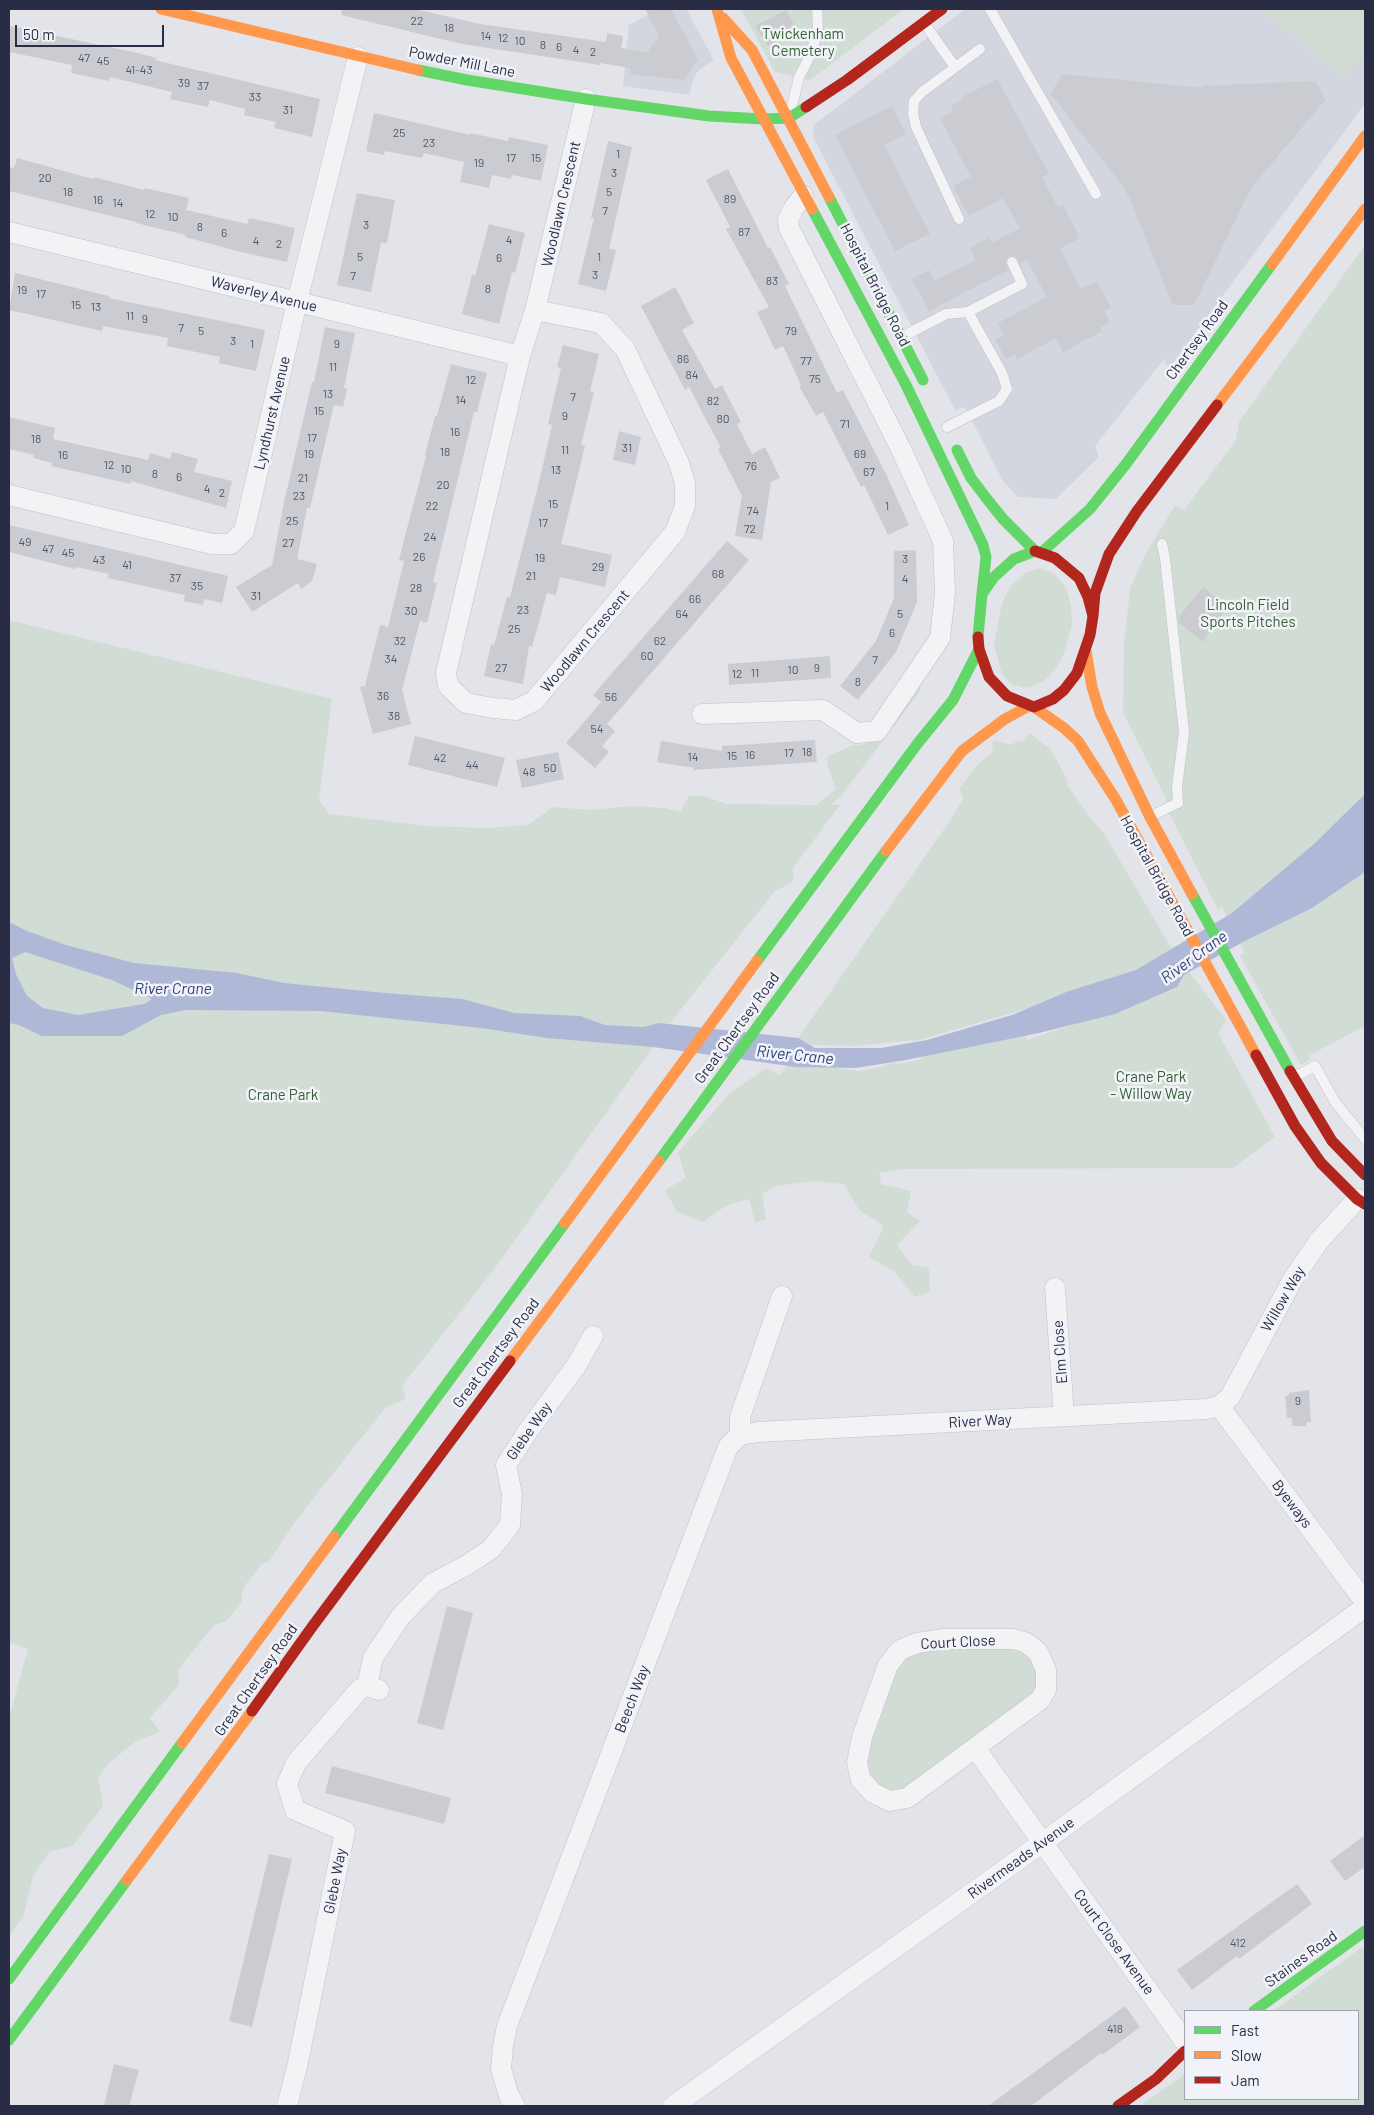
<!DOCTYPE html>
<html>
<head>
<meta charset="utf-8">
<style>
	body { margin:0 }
	#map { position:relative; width:1374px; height:2115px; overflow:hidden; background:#e3e4e9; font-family:Barlow,sans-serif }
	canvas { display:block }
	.frame { position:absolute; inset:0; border:10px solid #282c45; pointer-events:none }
	.legend { position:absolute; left:1184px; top:2010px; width:175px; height:90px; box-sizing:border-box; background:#f1f3f8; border:1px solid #a1a3b0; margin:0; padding:6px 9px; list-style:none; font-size:15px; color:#282c45 }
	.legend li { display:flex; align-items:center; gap:10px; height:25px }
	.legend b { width:25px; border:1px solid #a1a3b0 }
	.scale { position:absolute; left:15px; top:25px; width:149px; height:22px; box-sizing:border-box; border:2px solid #282c45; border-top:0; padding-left:6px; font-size:15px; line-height:18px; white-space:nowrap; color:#282c45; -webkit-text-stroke:4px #f1f3f8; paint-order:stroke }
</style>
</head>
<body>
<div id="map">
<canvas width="1374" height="2115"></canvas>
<div class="frame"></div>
<ul class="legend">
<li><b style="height:6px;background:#63d668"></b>Fast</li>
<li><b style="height:6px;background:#ff974d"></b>Slow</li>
<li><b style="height:6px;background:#b3261e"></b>Jam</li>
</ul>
<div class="scale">50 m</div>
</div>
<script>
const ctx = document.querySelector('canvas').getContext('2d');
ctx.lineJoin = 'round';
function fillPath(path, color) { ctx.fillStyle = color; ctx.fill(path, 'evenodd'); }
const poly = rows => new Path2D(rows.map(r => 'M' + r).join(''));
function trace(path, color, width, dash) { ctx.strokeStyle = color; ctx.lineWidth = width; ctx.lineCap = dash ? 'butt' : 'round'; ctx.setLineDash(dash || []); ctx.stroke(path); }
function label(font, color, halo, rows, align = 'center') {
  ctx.font = font + ' Barlow,sans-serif'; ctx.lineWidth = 5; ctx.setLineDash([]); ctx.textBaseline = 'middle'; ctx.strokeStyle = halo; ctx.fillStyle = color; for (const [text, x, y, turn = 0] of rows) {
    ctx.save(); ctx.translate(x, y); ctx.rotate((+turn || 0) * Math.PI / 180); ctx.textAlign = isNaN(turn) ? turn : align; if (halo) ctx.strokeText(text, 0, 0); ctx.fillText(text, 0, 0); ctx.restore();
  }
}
fillPath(poly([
	[659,9,686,9,714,60,699,70,694,77,689,95,623,86,629,25],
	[965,9,1365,9,1365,104,1169,368,1164,359,1095,446,1099,457,1056,499,1018,497,1003,481,965,407,955,410,813,137,814,125]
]), '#d3d5df');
fillPath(poly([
	[741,9,904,9,809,81,799,77,775,72],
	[1260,9,1365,9,1365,51,1343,78],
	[1365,245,1365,1026,1310,1055,1310,1059,1301,1065,1240,956,1244,952,1242,947,1222,907,1218,910,1169,813,1172,811,1126,719,1123,710,1124,645,1130,589,1144,557,1175,505,1184,510,1236,440,1239,422],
	[1040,568,1053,573,1066,587,1071,606,1072,625,1064,654,1055,670,1042,682,1028,688,1013,685,1002,675,994,644,1002,603,1011,585,1025,573],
	[9,620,332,699,319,800,329,814,427,826,486,828,528,825,553,807,591,810,631,806,665,808,680,812,689,796,703,796,727,804,816,805,836,789,827,764,828,756,851,746,864,744,875,735,916,682,921,690,841,796,831,805,840,805,793,868,793,882,775,891,671,1022,495,1268,402,1386,406,1399,385,1408,295,1522,270,1560,261,1565,243,1588,241,1604,225,1622,214,1625,178,1670,179,1685,150,1718,160,1732,136,1741,109,1763,98,1778,103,1806,73,1846,50,1851,33,1876,23,1917,9,1937,9,1718,28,1649,9,1642],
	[1030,733,1051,750,1068,781,1067,785,1092,820,1103,832,1176,956,1042,1004,919,1040,851,1046,794,1044,949,822,963,799,960,788,976,766,992,753,993,740,1012,745,1017,741,1022,741],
	[1189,972,1226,1020,1218,1033,1275,1137,1233,1168,906,1169,879,1173,881,1184,911,1191,907,1212,920,1221,897,1245,912,1265,929,1268,930,1292,915,1297,894,1271,869,1257,884,1226,859,1210,844,1184,812,1181,777,1186,762,1194,766,1220,755,1222,749,1199,727,1205,703,1222,677,1212,665,1190,686,1178,678,1152,729,1094,766,1068,780,1075,789,1063,860,1071,881,1067,895,1062,898,1064,923,1059,919,1055,1024,1023,1026,1039,1031,1039,1134,1003],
	[1027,1643,1046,1690,907,1798,873,1793,862,1737,900,1650],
	[1365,1945,1365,2106,1140,2106,1185,2074,1185,2099,1358,2099,1358,2011,1273,2011]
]), '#d1dcd4');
fillPath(poly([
	[1365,794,1365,872,1312,908,1243,942,1184,975,1177,987,1115,1014,1039,1033,906,1060,856,1068,796,1067,653,1047,547,1038,481,1028,320,1011,186,1010,161,1015,122,1036,42,1036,19,1025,9,1023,9,922,27,931,66,945,134,963,237,973,284,983,385,993,463,999,514,1013,580,1016,605,1025,643,1027,659,1023,798,1038,815,1048,881,1048,927,1040,1012,1015,1069,991,1136,970,1232,913,1314,844],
	[25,952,112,980,152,999,144,1004,78,1015,43,1008,27,996,16,974,12,958]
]), '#afb9d7');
fillPath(poly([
	[342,9,415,9,480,24,606,42,607,33,623,36,621,48,647,53,655,41,658,41,657,39,659,36,645,9,671,9,698,60,684,80,630,74,630,68,600,63,600,65,462,44,341,15],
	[786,10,797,30,768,46,755,26],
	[9,26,138,53,156,58,155,60,163,62,320,99,312,137,274,128,276,122,244,115,245,109,210,100,208,107,170,99,172,92,110,77,109,81,71,73,72,65,9,52],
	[1062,74,1202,88,1202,86,1316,81,1325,100,1251,188,1194,305,1173,305,1130,199,1122,185,1051,94],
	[997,79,1049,174,1042,177,1058,208,1063,205,1080,238,1060,249,1081,289,1097,281,1111,308,1104,311,1110,322,1100,327,1102,331,1063,352,1056,338,1017,359,1015,354,1006,359,995,339,1004,335,998,323,1047,297,1027,260,1020,264,1016,256,1009,256,1005,262,1008,270,929,311,912,279,929,270,934,281,976,260,970,248,989,238,992,243,1020,228,1003,198,969,216,953,186,971,177,940,118,953,111,951,106,963,99,962,97],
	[892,106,906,134,884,145,930,234,895,251,835,135],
	[374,113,470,135,470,133,508,141,509,137,548,145,541,181,512,175,511,179,492,175,489,188,460,182,464,162,424,153,422,158,385,151,384,155,366,151],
	[608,141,632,147,609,249,616,250,606,291,578,284,594,218,591,218],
	[17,158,93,179,94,177,144,190,145,188,189,198,186,210,247,224,249,218,295,228,287,262,241,252,185,237,186,235,136,223,136,222,9,191,9,167,14,168],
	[728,169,768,248,770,247,789,284,785,286,837,393,843,390,886,474,909,525,888,535,864,485,861,487,823,412,816,416,799,386,801,385,783,346,775,350,757,312,769,307,726,229,730,227,706,180],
	[357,193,395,200,387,243,381,242,371,292,337,285],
	[489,224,525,233,515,273,512,272,499,324,462,314,472,275,475,276],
	[15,273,109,296,109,298,265,330,256,371,219,363,220,357,167,346,168,338,103,326,102,331,9,310],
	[675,287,694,323,682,330,715,389,722,385,741,422,737,424,752,454,765,447,780,478,771,482,762,540,735,536,742,496,718,449,721,448,689,387,685,390,641,306],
	[325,327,355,333,344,388,347,389,343,407,334,405,310,508,307,508,297,559,317,564,312,581,301,589,298,583,252,612,236,587,272,565,284,502,312,382,314,382],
	[563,345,599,354,590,391,594,392,581,445,585,446,561,544,612,555,605,587,560,577,556,595,547,593,532,647,529,646,523,684,484,676,491,644,494,645,507,597,510,597,540,478,552,425,548,424,561,368,557,367],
	[451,364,487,373,477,412,474,412,433,582,437,583,427,623,420,621,402,690,411,724,373,734,360,687,365,686,380,625,388,627,404,561,399,560,404,540,426,456,425,455,435,416,437,416],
	[9,417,55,428,53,439,148,460,150,453,170,459,172,452,198,459,194,472,232,481,226,508,131,481,131,484,51,466,52,463,33,458,34,455,9,449],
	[619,431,641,437,635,465,613,460],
	[9,525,228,576,222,603,204,599,203,605,184,601,185,595,108,578,109,574,76,567,75,569,9,552],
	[727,541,749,560,607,724,615,731,602,746,609,752,595,768,566,743,601,702,593,695],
	[916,550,917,602,896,652,858,700,840,686,876,641,894,598,894,551],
	[1203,587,1227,607,1203,642,1179,623,1178,618],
	[830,656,831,678,729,685,728,664],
	[415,736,505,758,497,787,408,765],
	[815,740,817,762,693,770,694,768,657,762,661,741,722,751,722,746],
	[558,752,564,779,522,788,516,760],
	[1309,1390,1311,1422,1307,1422,1306,1426,1292,1426,1292,1418,1287,1418,1285,1396,1289,1395,1289,1393],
	[447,1606,473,1613,443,1730,417,1723],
	[332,1766,451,1798,444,1824,325,1793],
	[1365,1835,1365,1867,1345,1881,1330,1861],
	[269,1854,292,1859,252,2027,229,2021],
	[1297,1884,1312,1904,1239,1959,1237,1956,1192,1990,1177,1970],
	[1125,2006,1140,2027,1102,2055,1101,2053,1031,2106,988,2106],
	[114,2064,139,2070,129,2106,104,2106]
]), '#cbccd1');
const lane = poly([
	[990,9,1096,194],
	[924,23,955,67],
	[791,110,799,77,811,54,818,30,817,9],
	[959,219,916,127,913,113,914,101,922,92,980,49],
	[968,312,1022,284,1012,262],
	[902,337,946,314,968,312,1002,373,1007,389,999,401,947,427],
	[1151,816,1178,803,1177,787,1184,732,1165,558,1162,544],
	[1294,1077,1315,1066,1335,1102,1365,1139]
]);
const street = poly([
	[9,232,520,356],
	[535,310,601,323,625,349,679,463,685,483,685,506,675,532,534,701,516,710,493,708,466,703,448,686,446,673,520,356,535,310,586,99],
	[9,495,212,544,231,544,244,531,297,302,358,57],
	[702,714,823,710,857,733,877,731,940,638,945,593,943,541,901,449,789,228,788,220,793,209,803,196],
	[1055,1288,1064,1416],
	[1219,1406,1365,1602],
	[740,1435,758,1432,1206,1409,1219,1406,1230,1397,1293,1279,1319,1241,1357,1199],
	[944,1639,1014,1639,1027,1643,1038,1652,1046,1670,1046,1690,1040,1700,907,1798,890,1801,873,1793,861,1780,857,1763,862,1737,888,1665,900,1650,917,1643,944,1639],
	[367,1686,373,1658,401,1616,433,1583,467,1565,491,1549,510,1525,512,1494,506,1465,528,1431,576,1366,593,1336],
	[975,1748,1185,2042],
	[287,2106,297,2067,345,1831,295,1810,287,1784,296,1763,360,1689,367,1686,379,1690],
	[515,2106,509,2096,501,2069,503,2046,507,2026,728,1447,740,1435,740,1417,782,1296],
	[673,2106,1042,1843,1365,1607]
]);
trace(lane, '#c0c1c7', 11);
trace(street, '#c0c1c7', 21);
trace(lane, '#f3f3f6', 10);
trace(street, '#f3f3f6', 20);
trace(poly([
	[418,70,467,80,586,99,709,116,763,119,789,118,806,107],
	[829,197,923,380],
	[812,209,906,385,983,545,986,557,982,594],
	[957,450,971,478,987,499,1003,519,1035,551],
	[1042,552,1090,509,1126,464,1272,264],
	[978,637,982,594,994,577,1014,559,1035,551],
	[1192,894,1290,1071],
	[757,961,918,743,953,700,979,649],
	[659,1161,886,851],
	[334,1537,565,1223],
	[9,1979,182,1743],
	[1254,2011,1365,1931],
	[9,2040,127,1880]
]), '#63d668', 11);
trace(poly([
	[161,9,418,70],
	[717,9,731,58,812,209],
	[723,18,752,50,829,197],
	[1272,264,1365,136],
	[1217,405,1365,209],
	[1086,651,1092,687,1100,713,1150,817,1192,894],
	[1034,707,1064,728,1078,741,1116,800,1256,1055],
	[886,851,962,751,1005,719,1029,706],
	[565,1223,757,961],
	[510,1361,659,1161],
	[182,1743,334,1537],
	[127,1880,252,1711]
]), '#ff974d', 11);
trace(poly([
	[806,107,847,80,942,9],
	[1093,616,1095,593,1109,554,1137,511,1217,405],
	[978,637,979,649,989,677,1007,696,1034,707,1053,699,1064,690,1077,673,1090,635,1093,616,1088,597,1079,578,1055,558,1035,551],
	[1256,1055,1295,1126,1321,1163,1357,1199,1365,1204],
	[1290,1071,1332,1141,1365,1175],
	[252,1711,312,1627,510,1361],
	[1118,2106,1156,2079,1185,2051]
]), '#b3261e', 11);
label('12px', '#52566a', null, [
	["22",417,21],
	["18",449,28],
	["14",486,36],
	["12",503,38],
	["10",520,41],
	["8",543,45],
	["6",559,47],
	["4",576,50],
	["2",593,52],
	["47",84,58],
	["45",103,61],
	["41-43",139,70],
	["39",184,83],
	["37",203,86],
	["33",255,97],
	["31",288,110],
	["25",399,133],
	["23",429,143],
	["1",618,154],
	["17",511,158],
	["15",536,158],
	["19",479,163],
	["3",614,173],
	["20",45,178],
	["18",68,192],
	["5",609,192],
	["89",730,199],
	["16",98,200],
	["14",118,203],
	["7",605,211],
	["12",150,214],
	["10",173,217],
	["3",366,225],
	["8",200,227],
	["87",744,232],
	["6",224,233],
	["4",509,240],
	["4",256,241],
	["2",279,244],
	["5",360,257],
	["1",599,257],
	["6",499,258],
	["3",595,275],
	["7",353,276],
	["83",772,281],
	["8",488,289],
	["19",22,290],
	["17",41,294],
	["15",76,305],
	["13",96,307],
	["11",130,316],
	["9",145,319],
	["7",181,328],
	["5",201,331],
	["79",791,331],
	["3",233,341],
	["1",252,344],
	["9",337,344],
	["86",683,359],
	["77",806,361],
	["11",333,367],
	["84",692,375],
	["75",815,379],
	["12",471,380],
	["13",328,394],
	["7",573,397],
	["14",461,400],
	["82",713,401],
	["15",319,411],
	["9",565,416],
	["80",723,419],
	["71",845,424],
	["16",455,432],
	["17",312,438],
	["18",36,439],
	["31",627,448],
	["11",565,450],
	["18",445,452],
	["19",309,454],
	["69",860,454],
	["16",63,455],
	["12",109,465],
	["76",751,466],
	["10",126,469],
	["13",556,470],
	["67",869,472],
	["8",155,474],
	["6",179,477],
	["21",303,478],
	["20",443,485],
	["4",207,489],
	["2",222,493],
	["23",299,496],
	["15",553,504],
	["22",432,506],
	["1",887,506],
	["74",753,511],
	["25",292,521],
	["17",543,523],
	["72",750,529],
	["24",430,537],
	["49",25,542],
	["27",288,543],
	["47",48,549],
	["45",68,553],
	["26",419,557],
	["19",540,558],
	["3",905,559],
	["43",99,560],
	["41",127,565],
	["29",598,567],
	["68",718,574],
	["21",531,576],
	["37",175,578],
	["4",905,579],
	["35",197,586],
	["28",416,588],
	["31",256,596],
	["66",695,599],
	["23",523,610],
	["30",411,611],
	["64",682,614],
	["5",900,614],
	["25",514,629],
	["6",892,633],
	["32",400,641],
	["62",660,641],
	["60",647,656],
	["34",391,659],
	["7",875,660],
	["27",501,668],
	["9",817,668],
	["10",793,670],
	["11",755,673],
	["12",737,674],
	["8",858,682],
	["36",383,696],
	["56",611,697],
	["38",394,716],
	["54",597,729],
	["18",807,752],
	["17",789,753],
	["16",750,755],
	["15",732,756],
	["14",693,757],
	["42",440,758],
	["44",472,765],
	["50",550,768],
	["48",529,772],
	["9",1298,1401],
	["412",1238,1943],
	["418",1115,2029]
]);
label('15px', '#346235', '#f1f3f8', [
	["Twickenham",803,34],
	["Cemetery",803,51],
	["Lincoln Field",1248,605],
	["Sports Pitches",1248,622],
	["Crane Park",1151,1077],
	["- Willow Way",1151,1094],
	["Crane Park",283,1095]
]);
label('15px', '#282c45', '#f1f3f8', [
	["Powder Mill Lane",462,62,11],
	["Woodlawn Crescent",561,204,-77],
	["Hospital Bridge Road",875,285,63],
	["Waverley Avenue",264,294,14],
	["Chertsey Road",1197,340,-54],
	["Lyndhurst Avenue",272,413,-77],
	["Woodlawn Crescent",585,641,-50],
	["Hospital Bridge Road",1157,876,61],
	["Great Chertsey Road",737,1028,-54],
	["Willow Way",1283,1299,-60],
	["Elm Close",1060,1352,-94],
	["Great Chertsey Road",496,1353,-53],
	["River Way",980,1421,-3],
	["Glebe Way",529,1431,-55],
	["Byeways",1292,1504,53],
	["Court Close",958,1642,-3],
	["Great Chertsey Road",256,1680,-55],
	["Beech Way",632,1699,-69],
	["Rivermeads Avenue",1021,1858,-36],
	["Glebe Way",335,1881,-79],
	["Court Close Avenue",1114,1942,54],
	["Staines Road",1301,1959,-36]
]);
label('italic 16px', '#2d3f7d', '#f1f3f8', [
	["River Crane",1194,957,-36],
	["River Crane",173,989],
	["River Crane",795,1055,6]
]);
</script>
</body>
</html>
